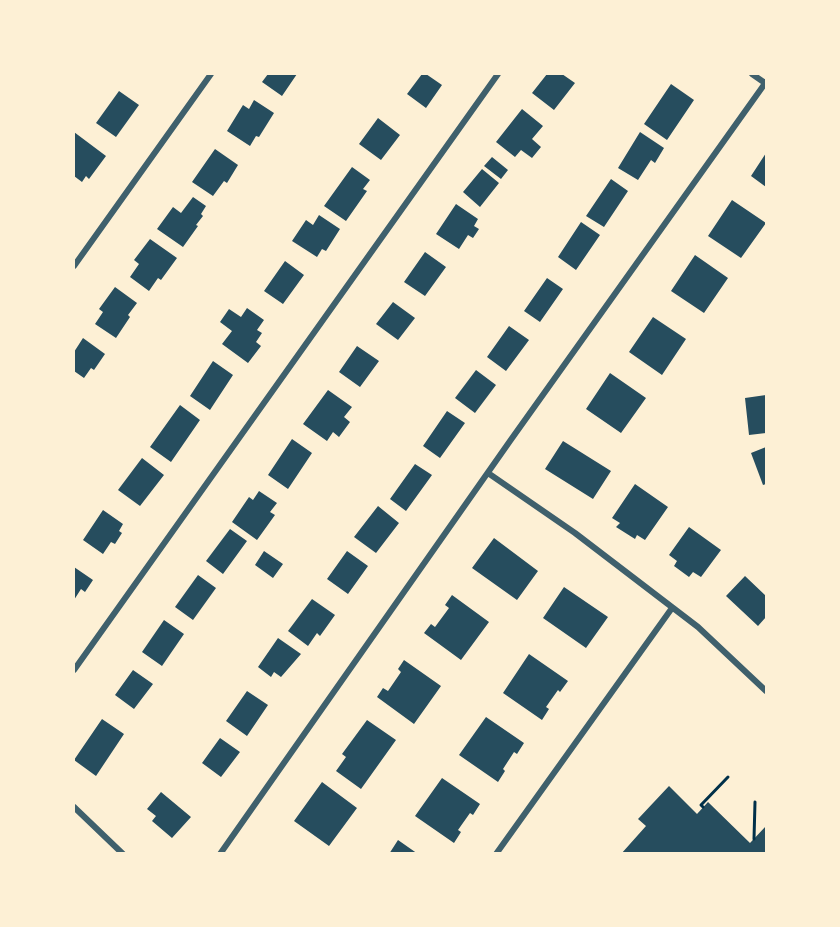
<!DOCTYPE html>
<html>
<head>
<meta charset="utf-8">
<style>
	body { margin:0 }
	#map { position:relative; width:840px; height:927px; overflow:hidden; background:#fdf0d5; font-family:"Noto Sans",sans-serif }
	canvas { display:block }
	.frame { position:absolute; inset:0; border:75px solid #fdf0d5; pointer-events:none }
</style>
</head>
<body>
<div id="map">
<canvas width="840" height="927"></canvas>
<div class="frame"></div>
</div>
<script>
const ctx = document.querySelector('canvas').getContext('2d');
ctx.lineJoin = 'round';
function fillPath(path, color) { ctx.fillStyle = color; ctx.fill(path, 'evenodd'); }
const poly = rows => new Path2D(rows.map(r => 'M' + r).join(''));
function trace(path, color, width, dash) { ctx.strokeStyle = color; ctx.lineWidth = width; ctx.lineCap = dash ? 'butt' : 'round'; ctx.setLineDash(dash || []); ctx.stroke(path); }
fillPath(poly([
	[268,74,297,74,282,96,262,82],
	[422,74,426,74,442,85,426,108,407,94],
	[547,74,562,74,575,83,554,110,532,93],
	[671,84,694,100,667,140,644,124],
	[119,91,139,105,116,137,96,123],
	[254,100,274,113,259,137,256,136,250,146,227,131,243,105,249,109],
	[522,109,543,126,532,139,541,147,532,158,521,150,515,157,496,142],
	[378,118,400,135,381,160,359,144],
	[74,132,106,156,89,179,86,176,82,182,74,176],
	[640,132,664,148,655,163,651,160,638,180,618,168],
	[215,149,238,165,227,183,224,181,213,196,192,182],
	[766,153,766,187,751,176],
	[492,157,508,170,501,179,484,166],
	[352,167,370,180,363,189,367,191,346,221,324,206],
	[482,169,499,183,480,207,463,192],
	[611,179,628,191,604,227,586,216],
	[193,197,206,206,201,214,203,216,196,225,198,226,183,247,157,229,173,207,181,213],
	[732,200,766,223,741,258,708,236],
	[456,204,478,219,474,226,479,229,473,238,468,235,459,249,436,234],
	[319,215,340,229,326,251,322,249,317,257,292,241,306,220,313,225],
	[581,222,600,235,576,270,558,257],
	[150,239,177,258,161,280,158,278,149,291,130,277,139,264,134,260],
	[425,252,446,267,425,296,404,282],
	[695,255,728,278,704,313,671,291],
	[285,261,304,275,283,304,264,291],
	[547,278,563,289,540,322,524,311],
	[115,287,137,303,128,315,130,317,116,338,95,324,103,312,99,309],
	[393,302,415,318,398,340,376,324],
	[247,308,264,320,257,330,262,333,256,342,261,346,248,363,222,344,232,331,220,322,229,309,241,317],
	[653,317,686,339,662,375,629,352],
	[509,326,529,340,506,371,487,357],
	[83,338,105,354,94,370,91,368,84,378,74,371,74,352],
	[357,346,379,361,360,387,339,372],
	[213,361,233,375,210,410,190,396],
	[476,370,496,385,475,413,455,398],
	[610,373,646,398,621,433,586,409],
	[328,390,352,407,344,417,350,422,339,437,333,432,327,441,303,424],
	[766,395,766,433,749,435,745,398],
	[180,405,200,420,171,462,150,447],
	[447,411,465,423,440,458,423,446],
	[292,439,312,453,288,489,268,475],
	[563,441,611,471,593,499,545,469],
	[766,447,766,484,763,485,751,453],
	[142,458,164,475,140,506,118,490],
	[415,464,432,475,406,511,390,499],
	[635,484,668,507,645,540,637,535,635,539,616,527,620,523,612,518],
	[259,491,277,503,270,512,275,515,257,540,232,522,249,497,253,500],
	[378,506,399,523,376,553,354,537],
	[103,510,123,524,119,531,122,533,115,544,111,542,103,554,83,540],
	[689,527,721,550,701,577,693,572,689,577,674,566,677,561,669,555],
	[230,529,247,541,223,574,206,561],
	[494,538,538,571,517,600,472,568],
	[264,551,283,564,273,578,255,565],
	[347,551,368,566,348,594,327,579],
	[74,567,93,580,85,592,81,589,74,600],
	[198,575,216,588,193,620,175,607],
	[745,576,766,596,766,617,758,626,726,596],
	[564,587,608,617,586,648,543,618],
	[452,595,489,622,461,660,424,633,431,624,435,627,449,608,445,605],
	[312,599,335,615,320,636,317,633,308,646,288,631],
	[164,620,184,634,162,666,142,652],
	[278,638,301,654,281,677,274,672,271,677,258,667],
	[529,654,568,681,560,692,558,690,546,707,549,709,542,720,503,693],
	[404,660,441,686,414,724,377,697,383,688,388,691,401,672,398,669],
	[133,670,153,684,134,709,115,695],
	[247,691,268,705,247,736,226,721],
	[486,717,524,743,517,754,514,752,503,769,505,771,498,782,459,755],
	[102,719,124,734,96,776,74,760],
	[367,720,396,740,361,789,336,771,346,757,342,754],
	[220,738,240,752,221,777,202,763],
	[442,778,480,804,473,815,470,813,458,830,461,832,454,843,415,816],
	[322,782,357,808,329,846,294,821],
	[669,786,697,814,708,802,750,843,766,826,766,854,621,854,646,826,638,819],
	[161,792,191,817,172,838,152,821,156,816,147,809],
	[398,840,418,854,389,854]
]), '#264d5e');
trace(poly([
	[703,807,701,805,728,777],
	[754,839,755,802]
]), '#003049', 3);
trace(poly([
	[752,74,765,83],
	[74,266,211,74],
	[488,473,575,533,698,627,766,691],
	[74,670,498,74],
	[74,807,123,854],
	[220,854,510,441,766,82],
	[496,854,672,608]
]), '#3f606c', 6);
</script>
</body>
</html>
